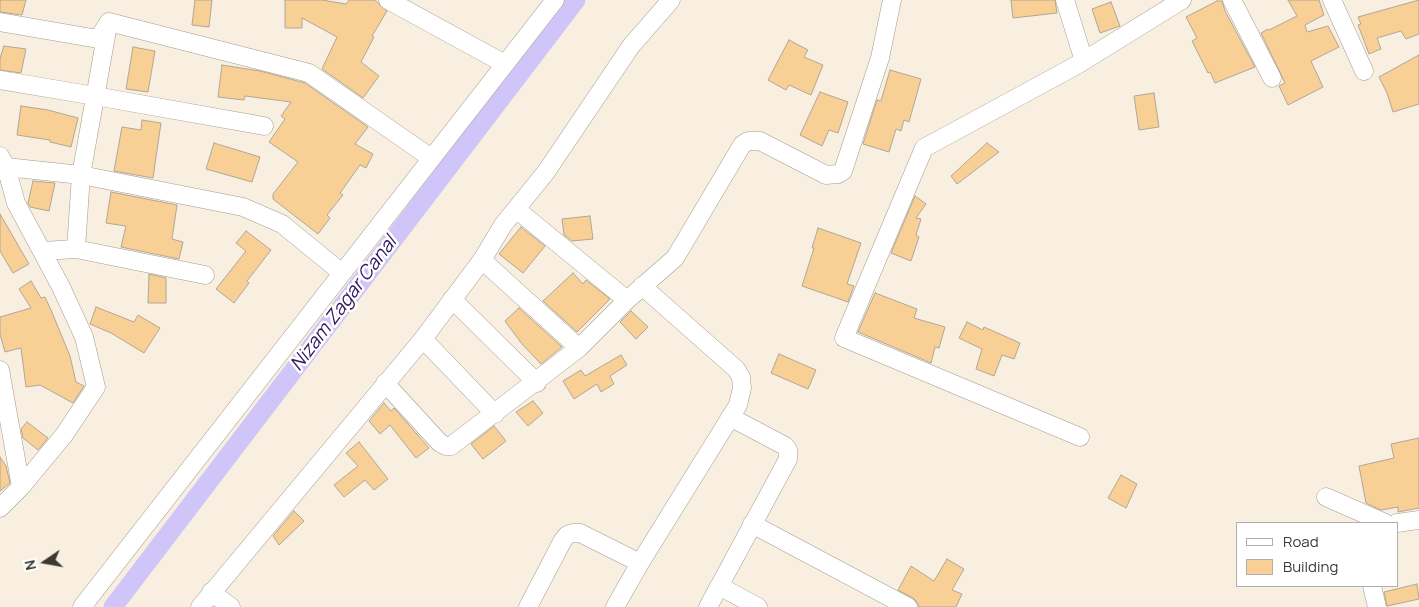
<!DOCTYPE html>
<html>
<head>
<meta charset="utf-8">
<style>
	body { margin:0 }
	#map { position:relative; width:1419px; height:607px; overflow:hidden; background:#f9efe0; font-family:Manrope,sans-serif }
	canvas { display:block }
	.legend { position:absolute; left:1236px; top:522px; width:162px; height:65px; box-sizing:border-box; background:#fff; border:1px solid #b1afad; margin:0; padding:6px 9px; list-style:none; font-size:15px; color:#3c3832 }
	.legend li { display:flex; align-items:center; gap:10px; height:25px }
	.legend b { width:25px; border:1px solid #b1afad }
	.north { position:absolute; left:20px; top:537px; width:50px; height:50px; -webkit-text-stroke:4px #fff; paint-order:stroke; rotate:258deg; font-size:14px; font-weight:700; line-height:20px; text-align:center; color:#3c3832 }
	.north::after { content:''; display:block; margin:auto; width:18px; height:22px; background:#3c3832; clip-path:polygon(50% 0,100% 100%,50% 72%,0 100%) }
</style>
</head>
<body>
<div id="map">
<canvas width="1419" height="607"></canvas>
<ul class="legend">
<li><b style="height:6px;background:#fff"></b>Road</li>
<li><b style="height:14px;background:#f8cf94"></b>Building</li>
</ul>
<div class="north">N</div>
</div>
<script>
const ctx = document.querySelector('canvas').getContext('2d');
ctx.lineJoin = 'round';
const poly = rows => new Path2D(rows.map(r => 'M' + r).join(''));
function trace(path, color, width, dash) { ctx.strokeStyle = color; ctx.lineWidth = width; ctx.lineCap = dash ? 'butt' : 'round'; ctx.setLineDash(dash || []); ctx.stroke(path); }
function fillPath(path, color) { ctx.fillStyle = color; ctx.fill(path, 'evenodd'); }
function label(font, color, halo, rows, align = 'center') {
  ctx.font = font + ' Manrope,sans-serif'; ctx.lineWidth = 5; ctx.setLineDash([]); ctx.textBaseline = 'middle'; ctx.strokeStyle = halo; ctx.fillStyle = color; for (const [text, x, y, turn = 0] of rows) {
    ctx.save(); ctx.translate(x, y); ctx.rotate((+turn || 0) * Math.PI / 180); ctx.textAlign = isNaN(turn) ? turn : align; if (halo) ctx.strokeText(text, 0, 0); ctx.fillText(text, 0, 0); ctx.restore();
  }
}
trace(poly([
	[113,607,576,0]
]), '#cfc5f8', 19);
const building = poly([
	[0,0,26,0,22,15,0,12,0,0],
	[195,0,212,0,209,27,192,25,195,0],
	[285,0,322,0,346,4,349,0,375,0,387,11,372,36,374,37,361,62,379,76,363,98,322,69,337,37,302,18,302,28,285,28,285,0],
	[1011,0,1055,0,1057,13,1013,18,1011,0],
	[1288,0,1319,0,1324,15,1305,25,1307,32,1328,26,1339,47,1311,61,1323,87,1288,105,1279,86,1285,83,1261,33,1268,29,1269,30,1297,16,1288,0],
	[1419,0,1419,34,1406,39,1401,31,1377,38,1381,49,1369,54,1358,25,1361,24,1358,17,1419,0],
	[1217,1,1222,1,1225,11,1255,67,1215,83,1210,72,1208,73,1192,41,1197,38,1186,17,1217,1],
	[1111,2,1120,26,1100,33,1092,9,1111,2],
	[789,40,808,50,804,57,823,65,811,95,789,85,786,90,768,80,789,40],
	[4,46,26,49,21,73,0,70,0,58,4,46],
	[133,47,155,51,148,92,126,89,133,47],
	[1419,55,1419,104,1393,112,1387,93,1379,77,1419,55],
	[222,65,260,71,305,83,368,127,355,144,373,154,366,168,360,165,340,193,343,195,327,215,330,218,318,234,273,199,273,194,298,162,269,142,285,119,281,116,291,102,245,96,244,100,218,97,222,65],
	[890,70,921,79,909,122,904,120,901,131,896,129,889,152,863,144,877,100,881,101,890,70],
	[820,92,848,102,838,133,829,130,822,146,800,135,820,92],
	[1154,93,1159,127,1139,130,1134,96,1154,93],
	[21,106,48,110,78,118,71,147,50,142,50,140,17,135,21,106],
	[142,120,161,123,153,178,114,171,122,127,141,130,142,120],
	[214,143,260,157,252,182,206,169,214,143],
	[987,143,999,152,957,184,951,176,987,143],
	[33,181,55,183,49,211,30,207,28,203,33,181],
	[111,192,177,205,172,239,183,242,179,259,121,247,126,226,106,223,111,192],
	[915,196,926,204,916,218,921,219,916,235,919,237,911,261,891,253,915,196],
	[0,214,29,264,13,273,0,251,0,214],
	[590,216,593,239,572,241,564,235,562,219,590,216],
	[521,227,545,246,523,273,499,254,521,227],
	[818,228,861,243,847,284,854,286,848,302,802,286,814,248,812,248,818,228],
	[246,231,271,250,247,281,249,283,234,303,216,289,246,251,236,243,246,231],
	[573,273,583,284,586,280,610,299,577,332,543,301,573,273],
	[149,274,166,278,166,303,148,303,149,274],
	[31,281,41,298,45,297,51,310,70,356,76,382,84,386,73,403,40,385,26,387,21,348,5,352,0,334,0,317,31,308,19,289,31,281],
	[875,293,917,309,914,318,945,327,939,348,935,347,931,363,858,332,875,293],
	[96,307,134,322,138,315,160,328,144,353,111,333,90,324,96,307],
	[519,308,562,347,541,364,522,344,505,321,519,308],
	[631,311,648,327,636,339,620,322,631,311],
	[967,322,983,330,984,327,1020,343,1014,359,1002,355,994,376,976,369,982,349,959,338,967,322],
	[779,354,816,370,808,389,771,373,779,354],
	[621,355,627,365,610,376,614,384,601,392,597,384,574,399,563,381,581,370,585,376,621,355],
	[533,401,543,413,528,426,516,412,533,401],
	[384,403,391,411,394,408,429,448,416,458,390,425,380,434,369,421,384,403],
	[27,422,48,438,38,450,23,438,21,429,27,422],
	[494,426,506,441,483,459,471,444,494,426],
	[1419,438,1419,508,1398,512,1398,507,1381,510,1366,503,1359,466,1394,458,1391,444,1419,438],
	[359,442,388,479,374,490,365,480,344,497,334,485,358,466,346,453,359,442],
	[0,457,6,466,10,483,0,491,0,457],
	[1121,475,1137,484,1126,508,1108,498,1121,475],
	[294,511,304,521,279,545,273,536,294,511],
	[947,559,964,569,952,590,962,594,956,607,919,607,917,602,913,598,898,590,911,566,934,581,947,559],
	[1417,584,1419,599,1387,606,1384,592,1417,584]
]);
fillPath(building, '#f8cf94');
trace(building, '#b0a699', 1);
const street = poly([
	[388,0,505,64],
	[1065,0,1084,61],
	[1232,0,1272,78],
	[1332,0,1364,71],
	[0,22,98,39,109,22,309,73,431,158],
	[0,80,95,96,264,126],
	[0,156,6,167,16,203,61,287,84,337,96,387,64,435,21,487,0,508],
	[6,167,81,175,243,207,282,224,342,273],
	[516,209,627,300],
	[76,249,205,275],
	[43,251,76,249,81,175,108,25],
	[482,260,579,348],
	[452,299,537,383],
	[423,339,495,414],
	[0,370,21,487],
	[385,383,440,443,446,446,451,446,579,348,627,300,675,258,742,145,748,141,760,141,826,175,838,174,843,171,880,58,892,0],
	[1080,437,844,338,924,148,1077,65,1182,0],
	[1326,497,1385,523],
	[1397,523,1419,520],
	[752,524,908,607],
	[719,586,758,607],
	[1372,586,1377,607],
	[211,592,231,607],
	[82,607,555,0],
	[200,607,423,339,482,260,503,225,546,172,631,46,671,0],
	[528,607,563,540,567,535,573,533,580,533,640,563],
	[615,607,640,563,738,405,742,388,741,377,736,369,642,286],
	[708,607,788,459,788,450,785,446,730,417]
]);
trace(street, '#a49b8e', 19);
trace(street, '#fff', 18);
label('italic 19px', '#30175e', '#fff', [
	["Nizam Zagar Canal",344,304,-53]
]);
</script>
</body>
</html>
